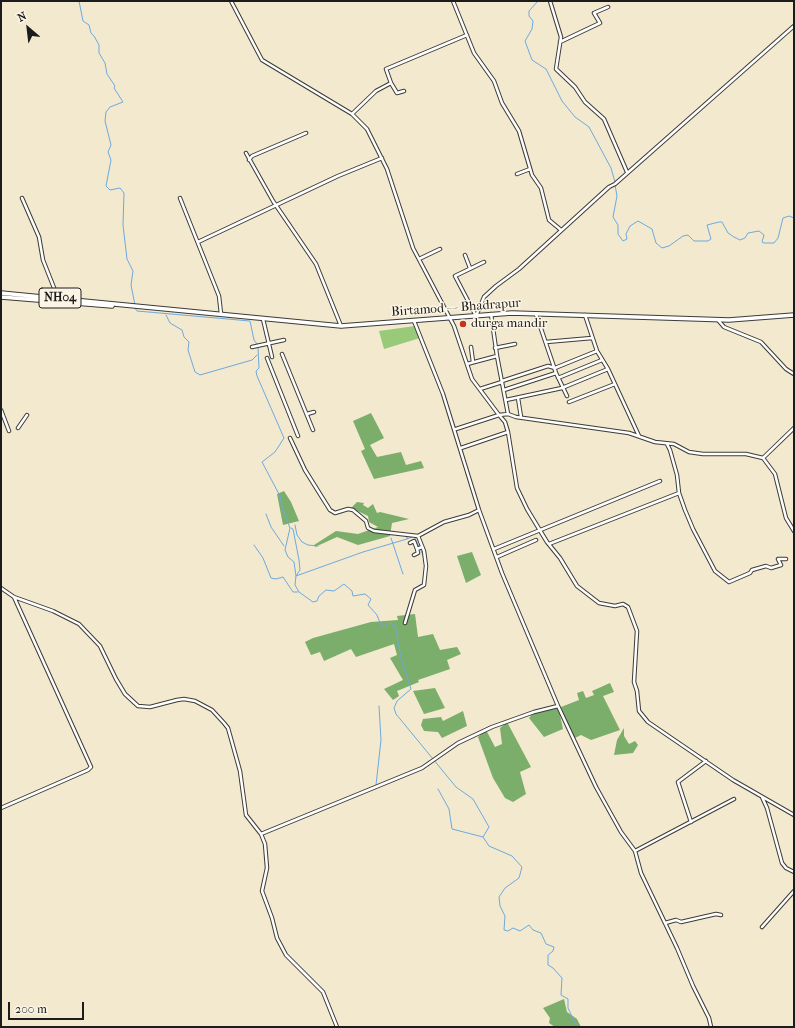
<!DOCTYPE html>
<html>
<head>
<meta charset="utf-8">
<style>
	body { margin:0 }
	#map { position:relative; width:795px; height:1028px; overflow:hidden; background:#f2e9ce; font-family:"IM FELL French Canon",serif }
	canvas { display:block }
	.frame { position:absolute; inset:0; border:2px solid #1c1c1c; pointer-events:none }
	.north { position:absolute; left:8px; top:8px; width:40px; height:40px; -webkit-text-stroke:3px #fcf5e5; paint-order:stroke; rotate:332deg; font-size:11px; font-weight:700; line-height:16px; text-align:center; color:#1c1c1c }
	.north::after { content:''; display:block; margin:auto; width:14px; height:18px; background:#1c1c1c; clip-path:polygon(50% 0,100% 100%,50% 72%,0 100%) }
	.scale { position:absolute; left:8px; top:1002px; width:76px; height:18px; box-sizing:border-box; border:2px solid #1c1c1c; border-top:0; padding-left:5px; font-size:12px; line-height:14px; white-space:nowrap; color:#1c1c1c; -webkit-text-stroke:3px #fcf5e5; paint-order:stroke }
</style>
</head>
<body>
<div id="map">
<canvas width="795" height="1028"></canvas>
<div class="frame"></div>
<div class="north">N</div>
<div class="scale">200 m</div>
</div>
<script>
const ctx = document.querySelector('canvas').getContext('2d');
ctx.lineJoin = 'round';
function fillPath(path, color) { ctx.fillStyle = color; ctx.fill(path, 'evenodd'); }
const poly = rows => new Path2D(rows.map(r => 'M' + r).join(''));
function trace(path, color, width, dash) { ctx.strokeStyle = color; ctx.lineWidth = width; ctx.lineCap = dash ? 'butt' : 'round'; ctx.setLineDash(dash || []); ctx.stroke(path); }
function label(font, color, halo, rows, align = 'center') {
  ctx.font = font + ' "IM FELL French Canon",serif'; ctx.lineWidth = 3; ctx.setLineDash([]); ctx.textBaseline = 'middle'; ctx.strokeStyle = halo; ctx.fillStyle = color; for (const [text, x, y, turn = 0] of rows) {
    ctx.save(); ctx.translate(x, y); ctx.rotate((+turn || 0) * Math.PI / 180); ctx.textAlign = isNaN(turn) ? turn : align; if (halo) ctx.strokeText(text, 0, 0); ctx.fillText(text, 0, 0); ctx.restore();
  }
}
fillPath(poly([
	[415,326,420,338,384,349,379,331]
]), '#98ca7a');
fillPath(poly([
	[371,413,384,438,370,445,377,457,401,452,406,465,421,461,424,468,374,479,361,451,365,449,353,421],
	[284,491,291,502,299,521,283,525,277,494],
	[357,502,364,503,363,505,368,508,373,504,377,513,380,512,409,519,392,523,390,536,358,545,337,537,315,547,314,545,336,531,358,534,378,527,369,522,368,516,351,508],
	[472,552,481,575,466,583,457,556],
	[415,614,418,637,433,634,440,650,457,647,461,654,447,660,450,669,418,680,419,682,397,691,399,696,393,700,384,689,403,680,390,658,397,655,394,644,356,657,351,649,324,661,320,652,311,655,305,642,313,638,371,622,398,620,397,616],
	[610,683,614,692,603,696,620,730,591,740,581,735,573,739,561,707,579,700,577,693,583,691,586,698,594,695,592,691],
	[435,688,445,708,424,714,413,691],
	[558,706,563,729,544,737,529,718,534,712],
	[463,711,467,726,442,738,438,732,424,731,421,725,423,719,441,717,443,721],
	[507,722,531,767,520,772,526,794,513,802,505,798,493,778,478,737,486,730,495,747,502,744,500,728],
	[624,728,624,736,629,744,635,741,638,745,633,753,614,755,617,740],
	[564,999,567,1012,577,1019,581,1027,555,1027,549,1023,550,1018,543,1008]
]), '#7aae6a');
trace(poly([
	[79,1,83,21,89,25,91,33,94,36,99,45,99,53,105,63,107,74,115,86,114,88,123,102,110,107,106,112,105,121,111,145,108,152,111,160,106,186,110,190,120,188,124,193,123,225,127,259,133,271,131,285,135,305],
	[538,1,529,11,529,16,533,21,532,29,525,41,532,60,546,69,562,101,575,117,589,127,611,168,615,182],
	[615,185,617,196,613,217,618,225,618,234,623,241,627,239,626,234,630,226,638,221,652,229,656,243,662,248,669,246,683,236,688,235,694,241,708,241,711,239,707,225,719,222,722,222,728,233,734,237,740,240,745,238,748,233,759,231,764,235,762,242,764,243,774,243,778,238,783,218,789,216,794,218],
	[135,308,137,311,250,321,254,340,257,344],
	[166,315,170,323,182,330,184,337,189,342,188,350,195,372,200,375,252,360,257,355],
	[258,347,259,368,256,371,257,376,284,438,275,452,262,462,280,496,283,510,290,528,285,550,288,557,294,562,296,576,295,585,299,592,313,602,317,601,319,596,326,590,334,591,344,584,352,591,353,596,365,594,371,599,368,605,377,615,380,623,385,626,389,623,395,625,401,658,411,689,397,701,394,708,396,714,456,787,473,799,489,827,483,837,489,846,512,856,522,867,519,878,505,888,499,897,500,906,505,916,504,930,508,931,513,928,520,931,529,925,533,930,541,933,546,944,554,947,553,951,548,955,548,965,553,968,562,978,561,995,568,999,568,1008,577,1027],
	[266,514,271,527,284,546],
	[295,525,297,535,302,542,308,545,318,546],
	[291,528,293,529,299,560,300,570,296,576],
	[407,536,407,539,414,536,423,555,425,565,423,584,420,585],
	[391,538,403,574],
	[254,545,263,558,271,578,276,579,283,577,293,592,298,592],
	[296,576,363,552,407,539],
	[376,785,381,740,379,706],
	[438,789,449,809,452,829,483,837]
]), '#6da9de', 1);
const street = poly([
	[231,1,262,60,352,114,367,129,387,169,413,248,454,326,472,379,499,415,508,414,516,417,629,433,655,442,674,444,689,452,703,454,746,454,763,458,775,474,786,518,794,531],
	[453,1,474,53,494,81,502,103,519,131,532,175,541,188,549,220,561,230],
	[550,1,561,37,556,69,575,87,585,102,604,119,627,172],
	[560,42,600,23,594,13,608,7],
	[391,83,397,93,404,91],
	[352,114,376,91,391,83,386,69,467,35],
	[246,153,273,201,316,264,341,326],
	[249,160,252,156,306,133],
	[517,174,530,169],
	[22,198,39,237,43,260,58,298],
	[180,198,219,296,221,314],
	[198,242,338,176,382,158],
	[465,255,470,268],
	[419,259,440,249],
	[536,314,556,373,567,396],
	[476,316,484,297,496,286,519,269,609,187,615,184,794,26],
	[476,316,455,276,484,262],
	[263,319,272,357],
	[718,320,724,327,761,342,786,369,794,374],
	[414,321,443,394,479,510,502,573,558,706,596,787,621,832,635,851,641,873,677,948,693,986,709,1018,711,1027],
	[546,342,592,338],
	[252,347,284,340],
	[471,347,473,362],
	[495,348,515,344],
	[282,354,313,430],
	[497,356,508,414],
	[267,358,298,436],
	[467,364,497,356,491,314],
	[608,369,639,436],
	[558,378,602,360],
	[502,381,548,366,555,368,597,351],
	[480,389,502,382],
	[504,390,556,373],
	[518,398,521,417],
	[506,400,562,388,608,369,597,351,585,315],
	[569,402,615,384],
	[1,410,9,431],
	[307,414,314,412],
	[18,428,27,415],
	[456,429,499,415,505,422,508,432,517,488,527,509,547,542,560,558,577,586,599,603,615,606,623,604,628,607,637,631,634,682,637,691,639,711,648,722,733,780,794,815],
	[290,438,305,470,330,510,335,513,348,509,353,510,366,521,368,528,374,531,418,536,424,551,426,566,424,585,415,590,405,623],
	[667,444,670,450,677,475,679,493,685,510,693,529,715,571,729,582,750,573,752,570,766,566,771,568,781,565,778,559,786,559],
	[461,448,508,432],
	[763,458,794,428],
	[418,536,444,522,469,515,479,510],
	[410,543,414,541,417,549],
	[549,544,679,493],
	[494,549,660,481],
	[414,555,418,553,417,549,422,547],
	[497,557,536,540],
	[1,588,14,597,53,611,79,624,100,646,116,679,125,694,138,706,150,707,177,700,184,699,195,701,212,710,224,723,228,728,240,771,246,815,261,834,265,844,267,868,262,891,272,918,277,938,286,955,323,992,337,1027],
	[762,797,767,808,782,863,786,868,794,872],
	[1,808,88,770,91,767,14,597],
	[691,822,678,782,706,761],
	[261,834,422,768,458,743,492,727,534,712,558,706],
	[635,851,734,799],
	[665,923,676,920,681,922,716,914,721,915],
	[762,927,794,891]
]);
const primary = poly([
	[1,293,341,326,512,313,729,320,794,315],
	[1,297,112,306]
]);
trace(street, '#3c3b37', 4.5);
trace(primary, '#3c3b37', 5.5);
trace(street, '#fff', 2.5);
trace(primary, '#fff', 3.5);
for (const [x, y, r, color] of [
	[463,324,4,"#c8321e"]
]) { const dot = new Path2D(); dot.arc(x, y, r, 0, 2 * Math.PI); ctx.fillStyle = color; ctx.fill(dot); trace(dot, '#fcf5e5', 1.5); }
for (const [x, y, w] of [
	[60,298,42]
]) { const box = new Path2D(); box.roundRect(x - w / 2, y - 10, w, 20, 3); ctx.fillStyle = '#fcf5e5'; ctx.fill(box); trace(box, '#1c1c1c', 1); }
label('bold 12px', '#1c1c1c', null, [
	["NH04",60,298]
]);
label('13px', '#1c1c1c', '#fcf5e5', [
	["Birtamod — Bhadrapur",456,308,-4]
]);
label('13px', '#1c1c1c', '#fcf5e5', [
	["durga mandir",471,324]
], 'left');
</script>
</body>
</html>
